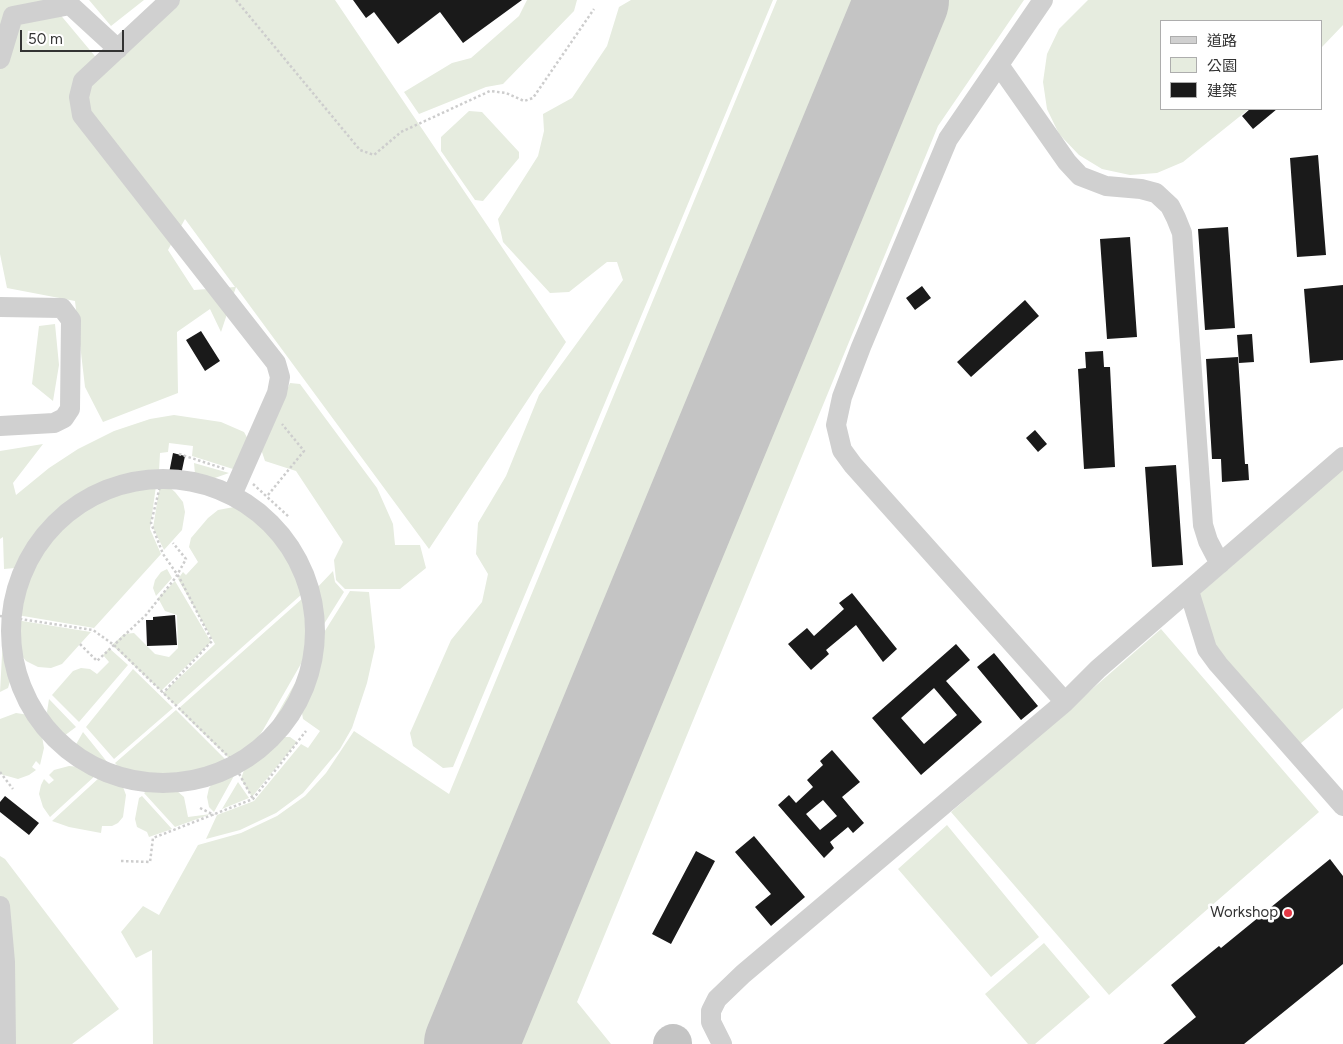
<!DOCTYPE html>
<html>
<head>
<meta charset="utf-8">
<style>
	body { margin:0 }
	#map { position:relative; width:1343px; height:1044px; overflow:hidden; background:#fff; font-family:Figtree,"Noto Sans TC",sans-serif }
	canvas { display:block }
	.legend { position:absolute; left:1160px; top:20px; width:162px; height:90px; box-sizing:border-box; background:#fff; border:1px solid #adadad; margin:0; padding:6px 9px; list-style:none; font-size:15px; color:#333 }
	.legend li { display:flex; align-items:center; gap:10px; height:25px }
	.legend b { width:25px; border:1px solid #adadad }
	.scale { position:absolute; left:20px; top:30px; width:104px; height:22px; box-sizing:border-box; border:2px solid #333; border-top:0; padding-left:6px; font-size:15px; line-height:18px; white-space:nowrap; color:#333; -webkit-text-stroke:4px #fff; paint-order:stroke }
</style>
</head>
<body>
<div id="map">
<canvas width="1343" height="1044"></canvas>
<ul class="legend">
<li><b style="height:6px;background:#d0d0d0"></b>道路</li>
<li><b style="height:14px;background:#e6ecdf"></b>公園</li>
<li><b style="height:14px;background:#1a1a1a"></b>建築</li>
</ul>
<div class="scale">50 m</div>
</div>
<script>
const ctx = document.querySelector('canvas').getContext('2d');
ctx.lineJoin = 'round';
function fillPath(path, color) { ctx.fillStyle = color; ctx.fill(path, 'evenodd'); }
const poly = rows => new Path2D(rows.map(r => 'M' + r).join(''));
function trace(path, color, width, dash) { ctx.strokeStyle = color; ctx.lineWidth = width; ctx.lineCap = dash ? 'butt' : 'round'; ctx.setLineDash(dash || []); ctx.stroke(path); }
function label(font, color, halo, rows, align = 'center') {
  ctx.font = font + ' Figtree,sans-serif'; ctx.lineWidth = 5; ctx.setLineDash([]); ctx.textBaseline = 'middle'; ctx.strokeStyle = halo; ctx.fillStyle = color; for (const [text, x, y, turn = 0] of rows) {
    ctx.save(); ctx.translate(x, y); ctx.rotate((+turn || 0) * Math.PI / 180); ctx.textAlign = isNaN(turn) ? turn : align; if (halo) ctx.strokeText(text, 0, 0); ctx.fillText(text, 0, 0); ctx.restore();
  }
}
fillPath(poly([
	[0,0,48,0,104,67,178,0,335,0,566,342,429,549,236,287,221,332,210,309,177,332,178,393,103,422,85,387,75,301,7,288,0,254],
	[185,219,235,287,194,290,168,250],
	[89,0,144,0,111,26],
	[527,0,577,0,574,11,503,84,486,87,419,114,404,92,452,63,471,58,519,16],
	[631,0,773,0,453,767,443,768,413,746,410,733,451,640,482,602,488,574,476,554,478,523,506,476,539,395,623,280,617,262,607,262,569,292,550,293,503,242,498,219,538,156,544,131,543,114,572,98,607,46,619,7],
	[777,0,858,0,427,1044,153,1044,152,950,136,958,121,932,143,906,159,915,198,845,241,833,277,816,305,796,326,773,354,731,449,794],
	[939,0,1024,0,938,126,577,1002,611,1044,507,1044],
	[1088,0,1343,0,1343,25,1322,47,1322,21,1162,21,1162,109,1249,109,1183,162,1157,173,1130,175,1102,169,1079,155,1059,134,1047,109,1043,82,1047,54,1059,29],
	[469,111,482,112,519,152,519,158,483,201,475,200,441,151,441,137],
	[55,324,59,365,53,401,32,384,39,326],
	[290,383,300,384,377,488,393,524,395,545,420,545,426,568,400,589,345,589,336,580,334,560,343,542,296,471,265,461,261,449],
	[174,415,221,422,244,432,249,441,233,469,192,456,193,446,169,443,168,452,160,453,159,471,114,479,82,494,58,512,39,531,23,561,15,568,4,569,3,537,0,539,0,451,43,444,13,483,16,495,49,468,78,449,114,431,150,419],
	[194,463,229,473,212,479,201,478,195,474],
	[1343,469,1343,708,1300,744,1209,642,1195,598],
	[160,484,168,486,175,492,183,502,185,512,182,530,164,550,153,528],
	[156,486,150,529,161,554,94,628,17,615,29,574,42,550,56,533,94,503,118,493],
	[234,507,246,512,265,527,281,547,294,569,302,594,176,706,163,693,215,644,178,579,183,572,186,575,198,562,189,547,191,538,208,518,218,510],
	[167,569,172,578,156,596,153,588,155,580,161,572],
	[333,571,335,582,344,592,319,632,314,591],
	[175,581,211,642,161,691,112,645,124,634,134,633,155,654,169,657,178,648,177,615,165,611,158,598],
	[350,591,369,592,375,647,367,683,352,728,340,749,303,793,276,813,240,830,206,839,217,815,254,801,301,744,308,748,320,731,303,719,301,707,315,667,318,642],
	[303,598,307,615,306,655,263,730,253,745,231,760,178,709],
	[4,618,7,618,6,645,12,675,8,688,0,692],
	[16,620,91,632,62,664,51,668,38,667,26,661,18,651],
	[1161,629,1319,812,1109,995,951,812],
	[109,648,128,665,79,722,52,695,73,671,81,668,90,669,97,674,109,662,103,655],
	[133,669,173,708,114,759,86,727],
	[303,669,292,700,280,719,266,734],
	[49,699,76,727,64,736,59,735,49,721,47,712],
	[176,710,228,762,216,768,178,776,154,777,123,772,115,763],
	[16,713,29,715,42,736,44,748,40,765,36,761,32,767,36,770,29,775,18,779,0,774,0,719],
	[83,732,108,763,94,760,74,748],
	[283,737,290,737,297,742,252,797,241,779,246,764,274,741],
	[69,766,80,767,96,775,50,817,43,807,39,794,41,785,44,779,49,784,54,780,49,775,54,770],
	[233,772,235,774,214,812,209,807,207,797,209,788,215,780],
	[100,777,118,782,123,787,126,795,123,817,118,823,112,826,102,826,101,833,69,827,52,821],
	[238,782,249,798,222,809],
	[168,788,177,791,184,797,188,817,211,814,175,827,144,793,148,790],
	[142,796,172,829,149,837,147,832,137,827,135,819,139,798],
	[947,825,1039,937,991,977,898,869],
	[0,856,5,859,119,1009,72,1044,0,1044],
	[1044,943,1090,997,1035,1044,1028,1044,985,994]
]), '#e6ecdf');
trace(poly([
	[672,1044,673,1043]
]), '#c4c4c4', 38);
trace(poly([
	[471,1044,902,0]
]), '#c4c4c4', 94);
fillPath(poly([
	[353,0,522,0,463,43,440,12,398,44,374,12,366,18],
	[1250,109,1277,109,1253,129,1242,116],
	[1318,155,1326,255,1297,257,1290,158],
	[1228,227,1235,328,1205,330,1198,229],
	[1130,237,1137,337,1107,339,1100,239],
	[1343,285,1343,360,1310,363,1304,289],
	[922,286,931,298,915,310,906,298],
	[1025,300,1039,316,971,377,957,362],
	[201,331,220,361,205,371,186,340],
	[1252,334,1254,362,1239,363,1237,335],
	[1103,351,1104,367,1110,367,1115,467,1084,469,1078,369,1086,368,1085,352],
	[1238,357,1245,464,1248,464,1249,480,1222,482,1221,459,1212,459,1206,359],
	[1035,430,1047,444,1038,452,1026,438],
	[173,453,185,456,181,475,169,473],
	[1176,465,1183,565,1152,567,1145,467],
	[852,593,897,649,883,662,856,625,826,650,829,654,811,670,788,644,807,628,814,636,844,609,839,603],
	[175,615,177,645,147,646,146,620,153,620,153,617],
	[956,644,970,660,946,681,982,722,921,775,872,718],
	[934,688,957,715,924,744,901,718],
	[994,653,1038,706,1021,720,977,667],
	[832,750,860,782,842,797,864,823,853,833,848,827,830,842,834,848,824,858,778,805,789,795,796,803,813,787,807,780,823,765,820,761],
	[823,800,837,816,820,830,806,814],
	[5,796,39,823,29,835,0,812,0,802],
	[754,836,805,897,771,926,755,907,771,894,735,852],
	[696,851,715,861,671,944,652,934],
	[1330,859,1343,876,1343,964,1244,1044,1163,1044,1196,1017,1171,985,1219,946,1221,948]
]), '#1a1a1a');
trace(poly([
	[236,0,360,150,374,155,401,132,490,91,506,93,524,101,533,98,594,9],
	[179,454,225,469],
	[162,478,151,523,163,554,179,577,212,641,163,693],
	[253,484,289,517],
	[268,495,304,451,282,424],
	[0,616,93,630,114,645,231,759,253,799],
	[80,644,97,661,146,615,176,577,186,559,173,543],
	[0,772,13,789],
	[200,808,214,815],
	[121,861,150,862,153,838,253,799,306,731]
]), '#cdcdcd', 2.5, [2.5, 2.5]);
trace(poly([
	[170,0,83,81,79,97,82,115,276,363,280,377,277,393,232,495],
	[1043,0,948,139,861,347,842,397,836,425,842,450,853,465,1065,702],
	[0,59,13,16,70,5,118,49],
	[999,65,1067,162,1080,176,1106,186,1141,189,1156,193,1170,206,1176,218,1182,233,1203,525,1208,541,1220,564],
	[0,307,62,308,71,320,70,409,64,418,54,423,0,426],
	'11 631a152 152 0 1 1 304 0a152 152 0 1 1-304 0Z',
	[1189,591,1207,649,1218,664,1343,806],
	[0,906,5,962,6,1044],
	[722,1044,711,1022,711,1011,717,999,743,974,1065,702,1098,669,1343,457]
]), '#d0d0d0', 20);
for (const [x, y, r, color] of [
	[1288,913,5,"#e63946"]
]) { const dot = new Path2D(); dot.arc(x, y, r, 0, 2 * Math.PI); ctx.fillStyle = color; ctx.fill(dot); trace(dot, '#fff', 2); }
label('15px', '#333', '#fff', [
	["Workshop",1278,913]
], 'right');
</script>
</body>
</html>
